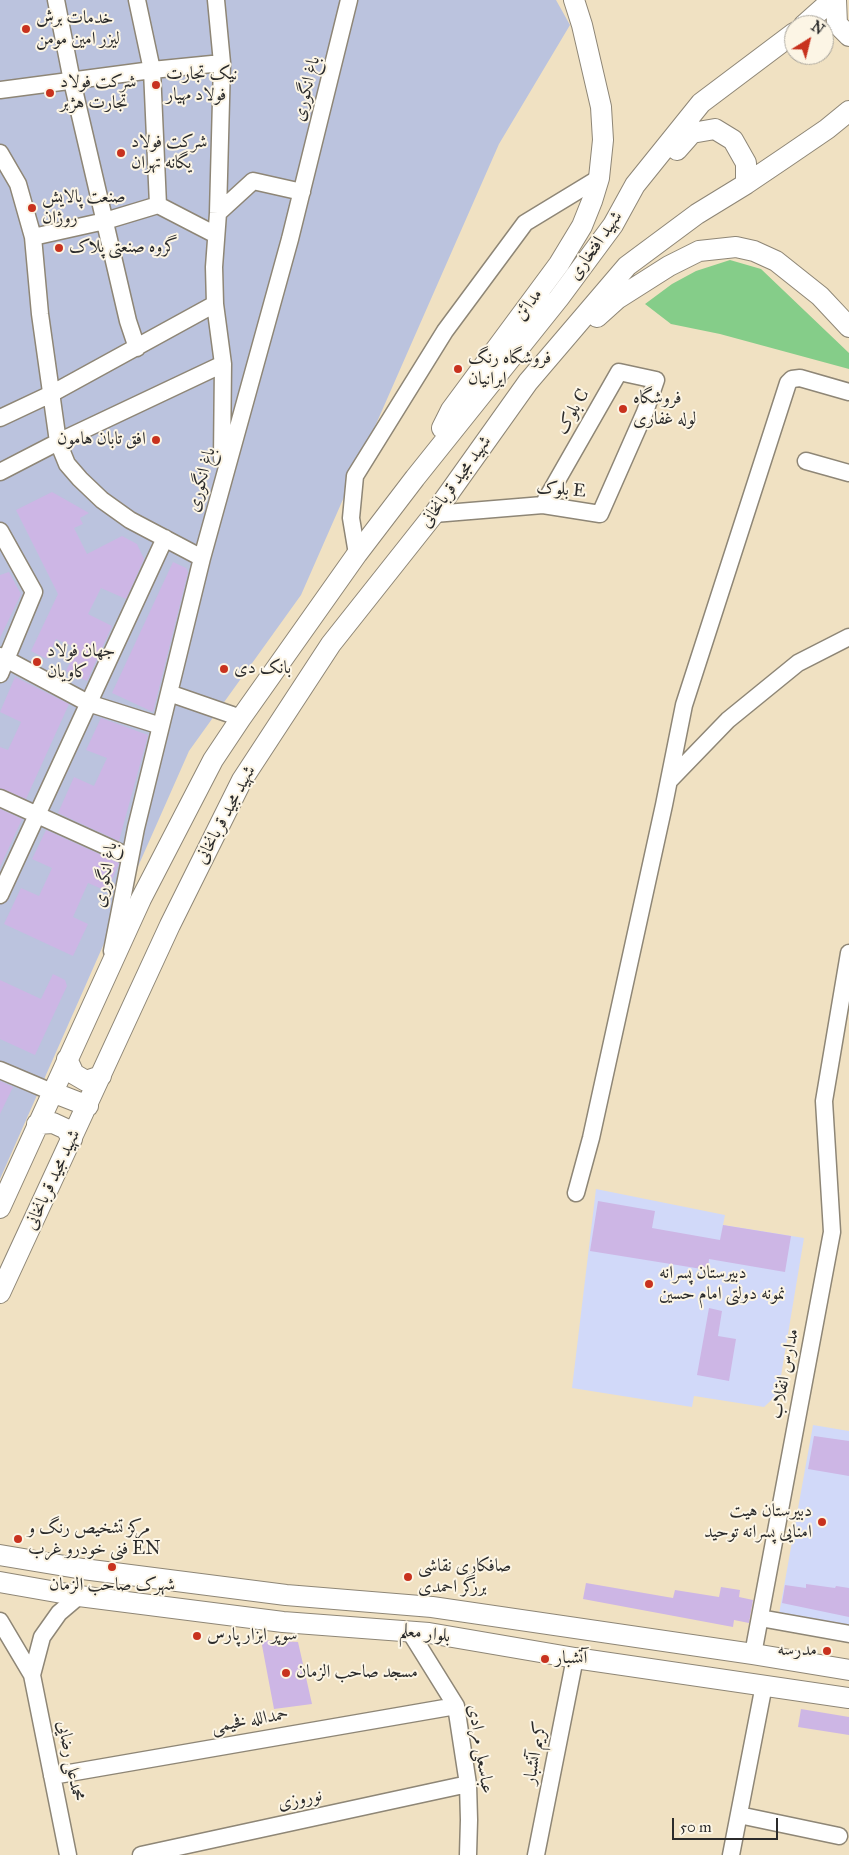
<!DOCTYPE html>
<html>
<head>
<meta charset="utf-8">
<style>
	body { margin:0 }
	#map { position:relative; width:849px; height:1855px; overflow:hidden; background:#f0e1c2; font-family:"IM FELL Great Primer",serif }
	canvas { display:block }
	.north { position:absolute; left:784px; top:15px; width:50px; height:50px; box-sizing:border-box; background:#fcf5e5; border:1px solid #a8a49b; border-radius:50%; rotate:36deg; font-size:14px; font-weight:700; line-height:20px; text-align:center; color:#2b2b2b }
	.north::after { content:''; display:block; margin:auto; width:18px; height:22px; background:#c8321e; clip-path:polygon(50% 0,100% 100%,50% 72%,0 100%) }
	.scale { position:absolute; left:672px; top:1818px; width:106px; height:22px; box-sizing:border-box; border:2px solid #2b2b2b; border-top:0; padding-left:6px; font-size:15px; line-height:18px; white-space:nowrap; color:#2b2b2b; -webkit-text-stroke:4px #fcf5e5; paint-order:stroke }
</style>
</head>
<body>
<div id="map">
<canvas width="849" height="1855"></canvas>
<div class="north">N</div>
<div class="scale">50 m</div>
</div>
<script>
const ctx = document.querySelector('canvas').getContext('2d');
ctx.lineJoin = 'round';
function fillPath(path, color) { ctx.fillStyle = color; ctx.fill(path, 'evenodd'); }
const poly = rows => new Path2D(rows.map(r => 'M' + r).join(''));
function trace(path, color, width, dash) { ctx.strokeStyle = color; ctx.lineWidth = width; ctx.lineCap = dash ? 'butt' : 'round'; ctx.setLineDash(dash || []); ctx.stroke(path); }
function label(font, color, halo, rows, align = 'center') {
  ctx.font = font + ' "IM FELL Great Primer",Amiri,serif'; ctx.lineWidth = 4; ctx.setLineDash([]); ctx.textBaseline = 'middle'; ctx.strokeStyle = halo; ctx.fillStyle = color; for (const [text, x, y, turn = 0] of rows) {
    ctx.save(); ctx.translate(x, y); ctx.rotate((+turn || 0) * Math.PI / 180); ctx.textAlign = isNaN(turn) ? turn : align; if (halo) ctx.strokeText(text, 0, 0); ctx.fillText(text, 0, 0); ctx.restore();
  }
}
fillPath(poly([
	[596,1189,725,1215,723,1225,804,1238,778,1394,764,1407,694,1396,692,1407,572,1388],
	[813,1425,849,1431,849,1625,779,1614]
]), '#d1d9f9');
fillPath(poly([
	[0,0,556,0,570,25,499,144,301,595,189,751,0,1179]
]), '#bbc3de');
fillPath(poly([
	[730,260,761,269,849,353,849,369,720,334,671,324,645,304,672,284,696,271]
]), '#85cd89');
fillPath(poly([
	[52,492,89,513,80,518,83,524,74,528,87,554,122,536,137,544,144,559,126,599,101,588,88,614,112,626,87,681,66,671,77,648,56,639,47,659,31,651,58,594,16,510],
	[173,562,186,568,188,572,153,712,112,693],
	[9,572,21,594,0,638,0,575],
	[15,677,69,704,26,799,0,788,0,747,8,750,21,722,0,712],
	[101,718,148,735,119,841,58,813,74,777,94,786,107,758,86,750],
	[0,809,22,819,0,867],
	[46,830,119,863,107,891,88,883,73,917,88,924,73,956,4,924,21,888,39,896,52,868,32,859],
	[53,974,65,980,67,986,35,1055,0,1039,0,980,41,999],
	[0,1081,13,1087,0,1114],
	[598,1201,655,1211,652,1228,720,1240,723,1225,791,1236,785,1272,709,1259,708,1270,590,1251],
	[709,1308,722,1311,718,1336,736,1339,729,1381,697,1375],
	[814,1436,849,1441,849,1476,808,1469],
	[586,1583,673,1598,675,1590,719,1597,721,1587,740,1590,739,1597,753,1600,749,1623,734,1620,733,1627,583,1599],
	[806,1584,835,1588,836,1586,849,1588,849,1617,782,1603,785,1585,806,1588],
	[261,1640,298,1642,312,1704,274,1709],
	[801,1709,849,1717,849,1735,798,1727]
]), '#cdb6e5');
const minor = poly([
	[56,0,72,81,128,321,137,348],
	[137,0,152,70,158,205],
	[216,0,222,63,218,213,214,267,215,304,223,364,222,459],
	[0,90,152,70,222,63],
	[0,153,18,184,33,237,40,314,58,442,67,464,80,479,102,500,130,520,202,558],
	[218,213,253,181,302,192],
	[33,237,105,221,158,205,216,235],
	[0,418,51,394,215,304],
	[806,461,849,473],
	[0,472,58,442,223,364],
	[434,514,543,505,600,514,645,412,656,380,619,372,543,505],
	[0,531,34,592,0,674],
	[357,554,351,518,355,476,445,331,525,223,599,178],
	[0,656,88,703,161,726],
	[169,693,241,718],
	[669,781,728,720,798,663,849,637],
	[0,798,130,857],
	[0,895,165,538],
	[112,951,136,828,202,558,290,239,349,0],
	[0,1070,52,1092],
	[576,1193,591,1138,664,805,684,705,788,383,792,379,800,378,849,392],
	[760,1618,849,1634],
	[0,1621,32,1675,68,1855],
	[410,1632,456,1706,468,1784,469,1820,468,1855],
	[753,1654,832,1232,824,1101,849,953],
	[32,1675,42,1637,59,1613,79,1596],
	[52,1776,456,1706],
	[739,1815,839,1836],
	[141,1855,468,1784],
	[536,1855,575,1658],
	[731,1855,764,1685]
]);
const major = poly([
	[836,0,837,24,849,36],
	[804,25,832,0],
	[677,150,692,133,715,129,733,140,746,163,746,184],
	[597,317,617,299,669,266,699,251,736,247,754,251,776,261,820,296,849,327],
	[442,428,451,410,559,264,582,226,592,201,599,178,603,140,601,107,582,25,574,0],
	[67,1059,74,1074,86,1081,101,1076],
	[52,1092,88,1106],
	[37,1124,53,1123,66,1129,72,1139],
	[0,1208,141,899,213,760,241,718,357,554,415,478,559,298,613,225,635,185,701,103,794,33],
	[0,1293,170,925,242,780,331,644,434,514,528,382,627,266,697,214,746,184,786,157,827,129,849,111],
	[0,1555,83,1569,286,1595,432,1607,753,1654,849,1670],
	[0,1582,79,1596,283,1622,429,1633,575,1658,849,1698]
]);
trace(minor, '#8e8676', 19);
trace(major, '#8e8676', 22);
trace(minor, '#fff', 16);
trace(major, '#fff', 20);
for (const [x, y, r, color] of [
	[26,29,5,"#c8321e"],
	[156,85,5,"#c8321e"],
	[50,93,5,"#c8321e"],
	[121,153,5,"#c8321e"],
	[32,208,5,"#c8321e"],
	[59,248,5,"#c8321e"],
	[458,369,5,"#c8321e"],
	[623,409,5,"#c8321e"],
	[156,440,5,"#c8321e"],
	[37,662,5,"#c8321e"],
	[224,669,5,"#c8321e"],
	[649,1284,5,"#c8321e"],
	[822,1522,5,"#c8321e"],
	[18,1539,5,"#c8321e"],
	[112,1567,5,"#c8321e"],
	[408,1577,5,"#c8321e"],
	[197,1636,5,"#c8321e"],
	[827,1651,5,"#c8321e"],
	[545,1659,5,"#c8321e"],
	[286,1673,5,"#c8321e"]
]) { const dot = new Path2D(); dot.arc(x, y, r, 0, 2 * Math.PI); ctx.fillStyle = color; ctx.fill(dot); trace(dot, '#fcf5e5', 2); }
label('18px', '#2b2b2b', '#fcf5e5', [
	["خدمات برش",36,19],
	["لیزر امین مومن",36,40],
	["نیک تجارت",166,75],
	["فولاد مهیار",166,96],
	["شرکت فولاد",60,83],
	["تجارت هژبر",60,104],
	["شرکت فولاد",131,143],
	["یگانه تهران",131,164],
	["صنعت پالایش",42,198],
	["روژان",42,219],
	["گروه صنعتی پلاک",69,248],
	["فروشگاه رنگ",468,359],
	["ایرانیان",468,380],
	["فروشگاه",633,399],
	["لوله غفاری",633,420],
	["افق تابان هامون",146,440,"right"],
	["جهان فولاد",47,652],
	["کاویان",47,673],
	["بانک دی",234,669],
	["دبیرستان پسرانه",659,1274],
	["نمونه دولتی امام حسین",659,1295],
	["دبیرستان هیت",812,1512,"right"],
	["امنایی پسرانه توحید",812,1533,"right"],
	["مرکز تشخیص رنگ و",28,1529],
	["فنی خودرو غرب EN",28,1550],
	["صافکاری نقاشی",418,1567],
	["برزگر احمدی",418,1588],
	["شهرک صاحب الزمان",112,1586,"center"],
	["سوپر ابزار پارس",207,1636],
	["مدرسه",817,1651,"right"],
	["آتشبار",555,1659],
	["مسجد صاحب الزمان",296,1673]
], 'left');
label('18px', '#2b2b2b', '#fcf5e5', [
	["باغ انگوری",307,89,-76],
	["شهید افتخاری",596,246,-55],
	["مدائن",529,305,-54],
	["بلوک C",573,412,-60],
	["باغ انگوری",202,480,-75],
	["شهید مجید قربانخانی",456,482,-54],
	["بلوک E",561,490,5],
	["شهید مجید قربانخانی",226,815,-62],
	["باغ انگوری",106,875,-79],
	["شهید مجید قربانخانی",53,1180,-65],
	["مدارس انقلاب",785,1374,-79],
	["بلوار معلم",425,1634,7],
	["حمدالله فخیمی",250,1721,-10],
	["عباسعلی مرادی",480,1749,81],
	["کریم آتشبار",536,1753,-79],
	["محمدعلی رضایی",70,1761,79],
	["نوروزی",300,1800,-12]
]);
</script>
</body>
</html>
